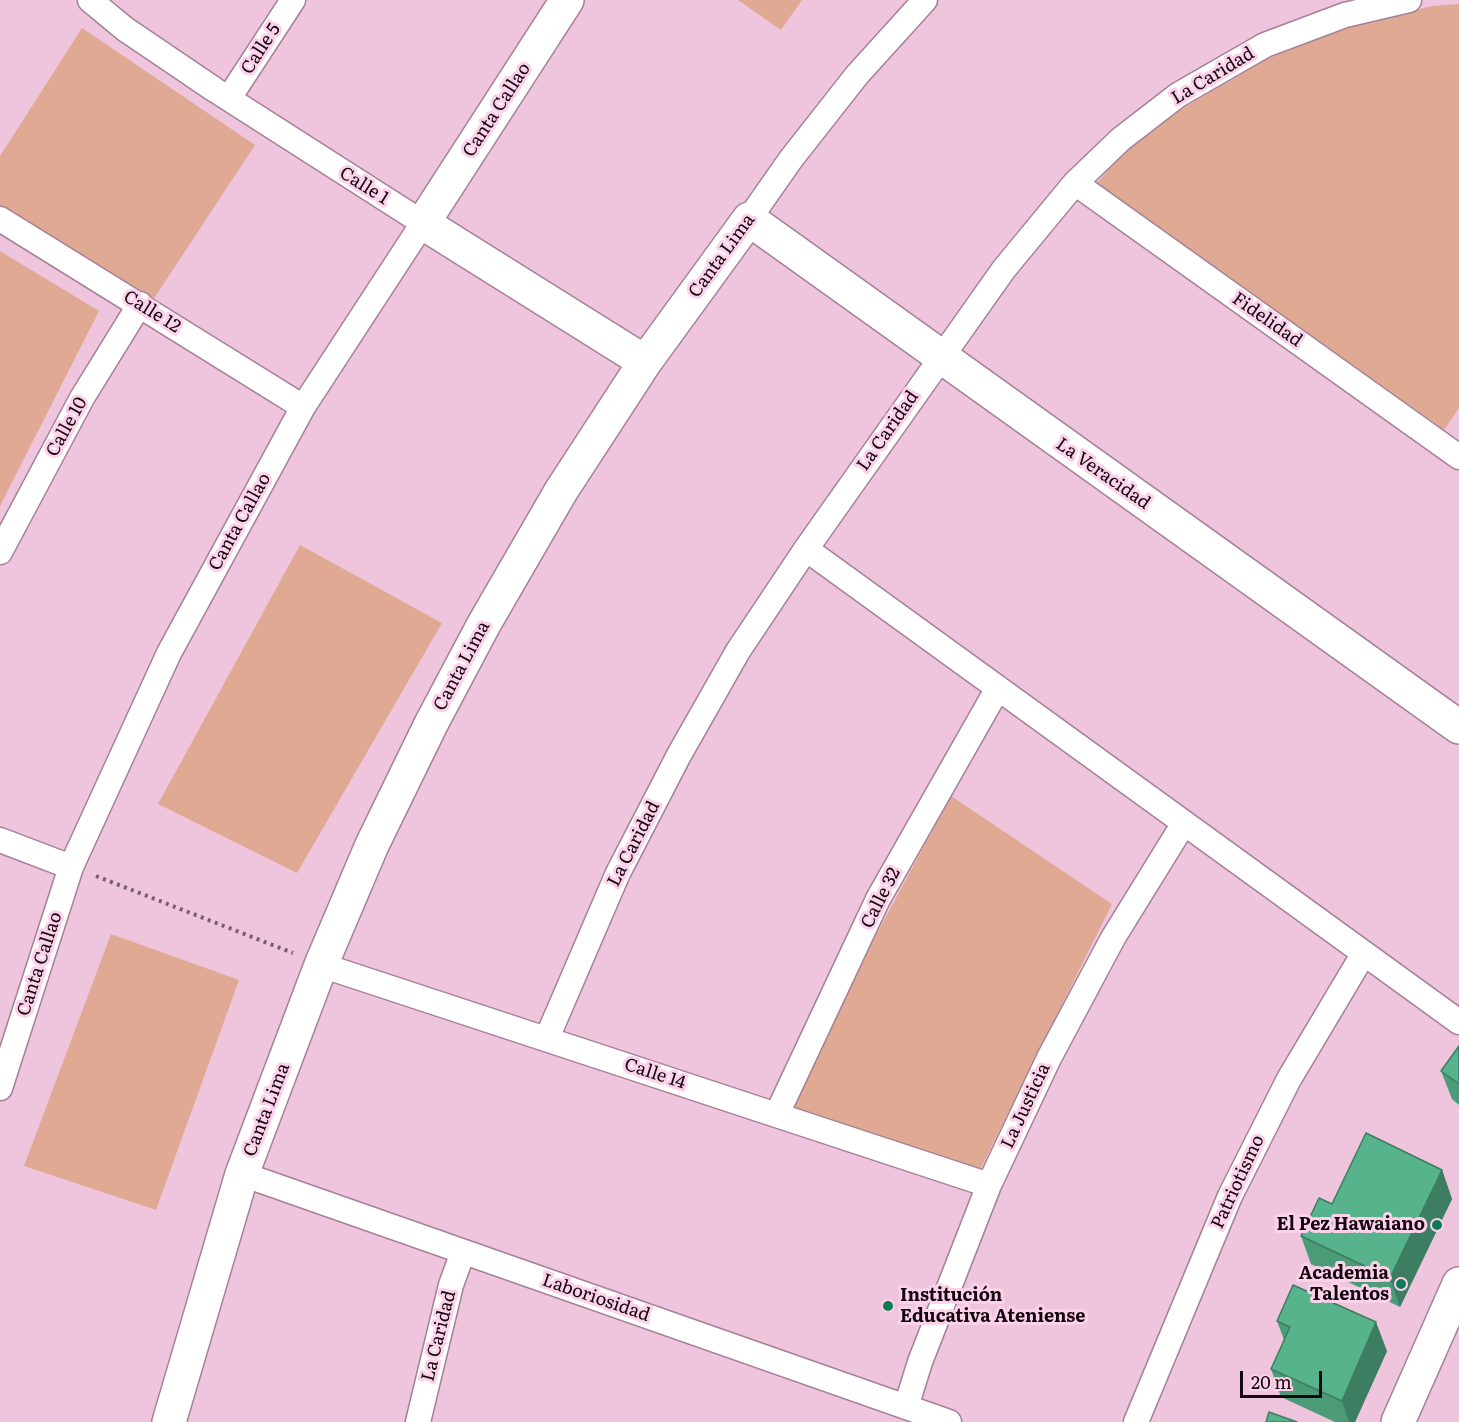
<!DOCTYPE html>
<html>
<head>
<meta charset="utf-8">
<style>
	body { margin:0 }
	#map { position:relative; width:1459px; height:1422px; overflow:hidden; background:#eec5dd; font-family:Literata,serif }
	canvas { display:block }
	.scale { position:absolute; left:1240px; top:1371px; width:82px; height:27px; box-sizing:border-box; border:3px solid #14070f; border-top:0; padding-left:8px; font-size:18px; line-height:21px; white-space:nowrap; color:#14070f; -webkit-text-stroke:4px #fcd2ea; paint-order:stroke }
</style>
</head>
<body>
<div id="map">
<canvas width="1459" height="1422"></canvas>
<div class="scale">20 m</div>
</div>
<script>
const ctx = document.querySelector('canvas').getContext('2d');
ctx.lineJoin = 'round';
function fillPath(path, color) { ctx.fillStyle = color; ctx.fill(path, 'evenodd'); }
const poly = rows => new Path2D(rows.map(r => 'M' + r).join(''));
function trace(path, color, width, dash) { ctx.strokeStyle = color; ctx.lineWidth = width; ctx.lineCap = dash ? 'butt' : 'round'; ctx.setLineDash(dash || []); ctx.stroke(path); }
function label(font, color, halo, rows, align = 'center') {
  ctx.font = font + ' Literata,serif'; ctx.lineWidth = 6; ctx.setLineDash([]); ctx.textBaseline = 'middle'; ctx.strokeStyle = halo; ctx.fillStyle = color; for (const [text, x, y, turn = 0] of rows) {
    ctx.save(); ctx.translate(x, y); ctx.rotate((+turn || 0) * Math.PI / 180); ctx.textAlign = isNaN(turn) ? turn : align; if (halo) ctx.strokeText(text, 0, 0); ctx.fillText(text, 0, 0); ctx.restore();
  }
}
fillPath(poly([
	[738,0,802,0,781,30],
	[1459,4,1459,408,1444,430,1097,183,1125,151,1185,107,1267,59,1346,28,1432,6],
	[82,28,255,145,153,300,0,207,0,156],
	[0,251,99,311,0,506],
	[300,545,442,623,297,873,158,804],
	[951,796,1112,904,979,1172,792,1109,875,937],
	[111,934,239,980,156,1210,24,1166]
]), '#e0a993');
const street = poly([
	[229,98,293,0],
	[1075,183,1459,457],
	[0,219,303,407],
	[749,219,791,159,857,75,925,0],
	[806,549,1459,1022],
	[0,552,82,398,140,304],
	[0,840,71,867],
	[321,965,989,1185],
	[547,1038,618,873,679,755,738,651,806,549,1004,269,1075,183,1121,139,1178,95,1265,45,1345,15,1409,0],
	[0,1088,71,867,169,653,303,407,423,223,215,90,125,29,90,0],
	[777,1114,878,899,998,688],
	[242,1174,949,1422],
	[906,1407,920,1362,989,1185,1049,1058,1113,938,1184,823],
	[418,1422,451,1285,463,1252],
	[1136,1422,1230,1196,1289,1079,1364,953]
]);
const secondary = poly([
	[567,0,423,223,645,362],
	[169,1422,242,1174,321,965,372,845,431,724,484,624,561,491,645,362,749,219,1459,727],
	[1398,1422,1459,1284]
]);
trace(street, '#a58096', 27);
trace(secondary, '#a58096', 36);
trace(poly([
	[96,876,293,953]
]), '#795f6e', 4, [3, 4.5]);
trace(street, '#fff', 24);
trace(secondary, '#fff', 33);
fillPath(poly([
	[1459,1046,1459,1105,1452,1099,1441,1071],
	[1442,1170,1452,1199,1400,1307,1311,1264,1301,1236,1332,1204],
	[1277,1321,1387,1351,1355,1422,1335,1422,1281,1397,1271,1369,1284,1340]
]), '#4b9a78');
fillPath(poly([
	[1442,1170,1452,1199,1400,1307,1390,1278],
	[1376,1322,1387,1351,1355,1422,1349,1422,1342,1401]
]), '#3d7d61');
const building = poly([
	[1459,1046,1459,1084,1441,1071,1459,1046],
	[1366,1133,1442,1170,1390,1278,1301,1236,1319,1198,1332,1204,1366,1133],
	[1293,1285,1376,1322,1342,1401,1271,1369,1290,1327,1277,1321,1293,1285],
	[1269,1412,1297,1422,1266,1422,1269,1412]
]);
fillPath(building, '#57b38b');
trace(building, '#3d7d61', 1.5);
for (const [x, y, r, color] of [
	[1437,1225,6,"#0f7b56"],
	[1401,1284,6,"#0f7b56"],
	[888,1306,6,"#0f7b56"]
]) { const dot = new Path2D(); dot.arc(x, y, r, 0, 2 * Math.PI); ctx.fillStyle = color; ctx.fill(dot); trace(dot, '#fcd2ea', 2); }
label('18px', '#14070f', '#fcd2ea', [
	["Calle 5",261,49,-57],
	["La Caridad",1213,76,-31],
	["Canta Callao",497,110,-57],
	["Calle 1",364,186,32],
	["Canta Lima",722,256,-54],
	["Calle 12",152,312,32],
	["Fidelidad",1267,320,35],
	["Calle 10",67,427,-61],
	["La Caridad",888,431,-55],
	["La Veracidad",1103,474,35],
	["Canta Callao",240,522,-61],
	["Canta Lima",462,666,-62],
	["La Caridad",634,844,-63],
	["Calle 32",881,898,-63],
	["Canta Callao",40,964,-72],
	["Calle 14",655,1074,18],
	["La Justicia",1026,1106,-65],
	["Canta Lima",267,1110,-69],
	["Patriotismo",1238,1182,-65],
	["Laboriosidad",596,1298,19],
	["La Caridad",439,1336,-76]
]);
label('bold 18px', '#14070f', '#fcd2ea', [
	["El Pez Hawaiano",1425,1225],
	["Academia",1389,1274],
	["Talentos",1389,1295],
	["Institución",900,1296,"left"],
	["Educativa Ateniense",900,1317,"left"]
], 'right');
</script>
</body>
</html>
